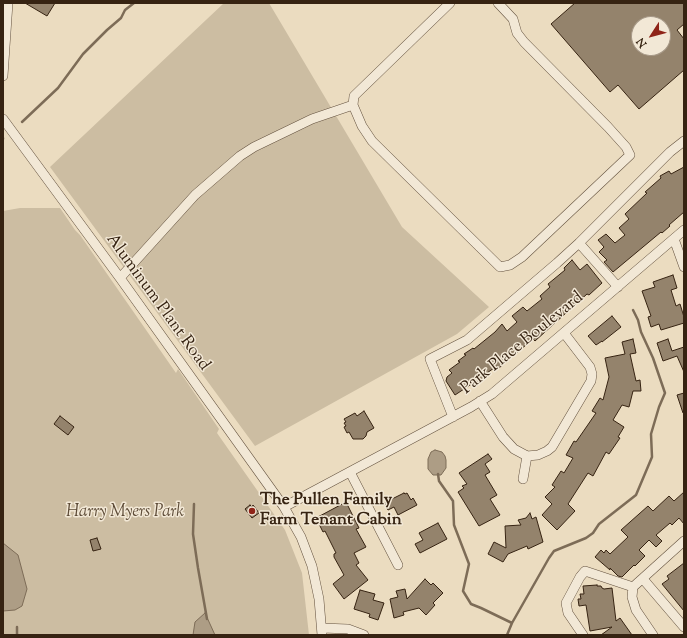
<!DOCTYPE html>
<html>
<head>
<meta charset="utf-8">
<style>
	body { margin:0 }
	#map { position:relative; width:687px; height:638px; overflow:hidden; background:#ebdcc0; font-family:"Sorts Mill Goudy",serif }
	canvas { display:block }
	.frame { position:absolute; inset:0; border:4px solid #362312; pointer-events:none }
	.north { position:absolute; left:631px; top:16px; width:40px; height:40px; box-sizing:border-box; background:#f2e8d6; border:1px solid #a79988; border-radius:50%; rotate:234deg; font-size:11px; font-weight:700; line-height:16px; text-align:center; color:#362312 }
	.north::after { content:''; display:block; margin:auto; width:14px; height:18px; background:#8f2418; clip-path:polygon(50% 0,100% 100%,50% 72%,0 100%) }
</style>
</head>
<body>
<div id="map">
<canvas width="687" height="638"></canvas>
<div class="frame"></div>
<div class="north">N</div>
</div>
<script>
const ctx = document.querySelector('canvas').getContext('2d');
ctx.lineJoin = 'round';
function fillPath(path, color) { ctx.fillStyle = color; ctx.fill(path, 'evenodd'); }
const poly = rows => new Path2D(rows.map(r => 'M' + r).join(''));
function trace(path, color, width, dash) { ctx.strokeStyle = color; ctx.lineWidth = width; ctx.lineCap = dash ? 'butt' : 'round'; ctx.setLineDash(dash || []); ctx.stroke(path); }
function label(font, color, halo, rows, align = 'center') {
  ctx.font = font + ' "Sorts Mill Goudy",serif'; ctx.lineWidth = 3; ctx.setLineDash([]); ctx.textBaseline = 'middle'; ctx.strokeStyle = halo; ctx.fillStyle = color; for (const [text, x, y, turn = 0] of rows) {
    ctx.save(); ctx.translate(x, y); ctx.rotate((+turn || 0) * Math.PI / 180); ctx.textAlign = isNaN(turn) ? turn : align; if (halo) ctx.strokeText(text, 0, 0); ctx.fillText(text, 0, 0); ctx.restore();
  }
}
fillPath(poly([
	[224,3,269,3,402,227,489,307,457,334,255,446,50,167],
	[20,208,60,208,75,230,80,235,176,373,178,369,219,429,217,433,285,530,302,573,309,635,3,635,3,211]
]), '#ccbda2');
const water = poly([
	[435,450,442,452,445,456,446,460,446,468,441,475,433,475,428,469,428,459,431,452,435,450],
	[3,543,18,555,27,589,22,606,15,610,3,611,3,543],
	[205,613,215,635,193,635,195,622,205,613]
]);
fillPath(water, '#ad9d85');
trace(water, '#7d6c57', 1);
trace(poly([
	[22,122,58,88,83,54,107,30,121,18,125,10,134,3],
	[3,139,3,138],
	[438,474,439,481,453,501,454,525,469,564,463,591,471,604,481,608,512,623],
	[194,504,193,534,198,568,207,619],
	[17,627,17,635],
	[507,635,512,623,549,558,554,551,586,538,593,533,599,524,636,495,652,457,651,434,659,407,665,393,653,358,641,332,638,320,633,310]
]), '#7d6c57', 2.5);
const building = poly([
	[25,3,55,3,47,16,25,3],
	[575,3,684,3,684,24,677,30,684,39,684,70,639,109,618,85,610,92,551,24,575,3],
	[639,24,663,24,663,48,639,48,639,24],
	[684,167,684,212,669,225,670,226,662,233,661,232,613,272,604,262,607,260,599,252,604,247,598,240,606,234,615,243,625,235,619,228,629,219,625,214,647,193,645,192,661,178,660,176,669,171,671,174,684,167],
	[572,260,580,270,587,264,602,283,589,295,587,294,535,341,533,339,499,368,497,366,484,375,486,378,476,386,473,383,455,395,446,381,447,377,452,373,449,370,460,362,458,361,466,355,464,354,473,348,474,349,495,332,502,324,507,331,517,322,512,316,523,307,527,311,542,299,540,296,550,287,548,284,565,270,564,268,572,260],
	[673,275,677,288,671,290,676,306,680,304,684,317,684,323,661,330,659,324,651,327,648,317,651,316,642,291,655,287,653,282,673,275],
	[612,316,621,327,602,342,602,341,596,345,588,336,612,316],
	[633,339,636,353,630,354,636,381,640,380,641,391,633,391,629,407,622,405,613,420,624,427,618,437,620,438,609,454,606,452,593,476,588,473,586,476,568,504,575,511,557,530,542,515,552,504,545,497,555,487,552,485,561,471,564,473,573,458,566,455,574,441,576,442,596,413,592,411,600,398,603,400,609,377,605,358,625,354,622,342,633,339],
	[668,339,672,351,684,347,684,372,677,356,663,361,657,343,668,339],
	[684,393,684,413,683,413,677,395,684,393],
	[364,411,374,428,367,432,366,436,363,439,353,439,349,432,347,433,344,427,346,426,344,423,346,422,344,419,355,413,357,416,364,411],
	[60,416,74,427,68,435,54,424,60,416],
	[488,454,492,459,485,464,490,472,485,475,497,495,490,499,500,515,479,526,458,492,464,488,462,486,467,484,459,473,488,454],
	[684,492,684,524,679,518,672,525,670,523,656,535,662,541,656,547,649,540,639,550,645,556,635,566,634,565,622,577,618,576,610,568,610,570,595,557,601,550,604,553,606,550,610,554,628,537,621,530,648,506,653,511,669,496,674,501,684,492],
	[404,493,405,494,407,493,411,500,413,498,417,505,398,515,394,507,388,510,384,503,404,493],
	[346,502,359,528,356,529,366,547,354,553,359,563,356,565,368,580,344,599,333,584,344,575,334,557,334,554,336,553,325,531,323,532,316,518,346,502],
	[250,505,252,507,253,505,259,513,252,518,245,509,250,505],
	[530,513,532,519,536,517,543,542,528,549,527,546,508,554,503,562,488,554,494,542,506,548,505,526,521,525,518,520,526,518,530,513],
	[438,523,447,539,420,553,415,544,423,540,419,533,438,523],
	[97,538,101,549,93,551,90,540,97,538],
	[684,563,684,611,662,584,669,579,667,576,684,563],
	[425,579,431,585,433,583,443,593,433,603,435,605,426,615,419,608,403,612,404,615,394,618,390,599,398,597,396,591,405,589,407,599,425,579],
	[597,585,597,586,601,586,602,588,604,589,612,588,616,621,620,618,632,635,601,635,612,627,590,631,586,605,579,606,578,599,581,599,580,594,584,594,583,586,597,585],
	[360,590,375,594,373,600,384,603,378,620,369,617,370,614,354,609,360,590]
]);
fillPath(building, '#94836c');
trace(building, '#362312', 1);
const minor = poly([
	[450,3,354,96,353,105,362,126,372,141,500,267,510,265,522,257,630,155,626,147,608,127,524,42,517,33,513,19,498,3],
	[3,76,8,3],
	[3,119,120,278,284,507,301,537,312,566,319,599,322,635],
	[674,239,684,267],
	[579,243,618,287],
	[120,278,195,195,240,156,254,147,312,119,353,105],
	[480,401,503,437,514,449,527,456,538,455,547,451,552,447,591,381,592,374,590,367,564,333],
	[453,417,430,359,467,340,557,263,579,243,670,152,684,141],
	[350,472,398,565],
	[523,479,527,456],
	[284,507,471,407,492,394,684,230],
	[643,579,684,627],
	[322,628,348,629,364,635],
	[583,635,568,613,566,603,580,577,585,571,633,587],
	[653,635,636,610,632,597,633,587,684,541]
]);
trace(minor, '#63513e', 10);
trace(minor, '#f2e8d6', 9);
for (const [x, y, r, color] of [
	[252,511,4,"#8f2418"]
]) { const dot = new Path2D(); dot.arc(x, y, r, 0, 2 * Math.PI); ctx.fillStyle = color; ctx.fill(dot); trace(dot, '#f2e8d6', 1.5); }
label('17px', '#362312', '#f2e8d6', [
	["Aluminum Plant Road",157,303,54],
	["Park Place Boulevard",523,344,-39]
]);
label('bold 17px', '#362312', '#f2e8d6', [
	["The Pullen Family",260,501],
	["Farm Tenant Cabin",260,521]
], 'left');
label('italic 17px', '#5c4a36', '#f2e8d6', [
	["Harry Myers Park",125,513]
]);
</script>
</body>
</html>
